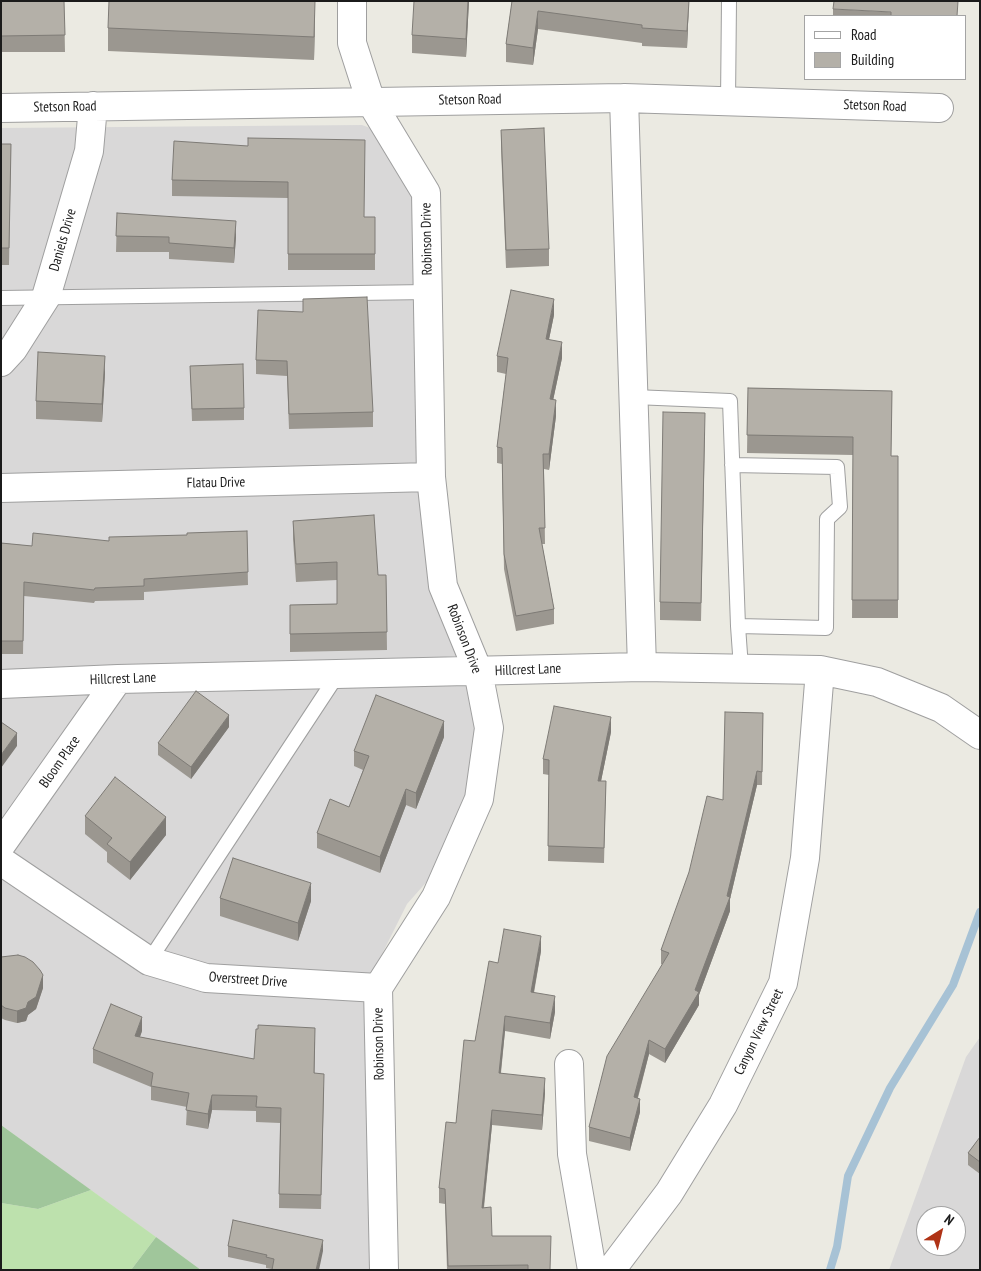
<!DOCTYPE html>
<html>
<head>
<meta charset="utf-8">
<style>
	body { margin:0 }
	#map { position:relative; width:981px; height:1271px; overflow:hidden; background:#ebeae2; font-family:"PT Sans Narrow",sans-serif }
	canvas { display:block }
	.frame { position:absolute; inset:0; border:2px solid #1b1b1b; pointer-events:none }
	.legend { position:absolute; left:804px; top:15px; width:162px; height:65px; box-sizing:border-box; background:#fff; border:1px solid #a4a4a4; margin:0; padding:6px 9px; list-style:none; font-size:15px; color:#1b1b1b }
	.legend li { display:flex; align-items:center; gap:10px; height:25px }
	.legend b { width:25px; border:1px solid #a4a4a4 }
	.north { position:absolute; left:916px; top:1206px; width:50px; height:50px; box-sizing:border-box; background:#fff; border:1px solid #a4a4a4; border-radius:50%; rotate:36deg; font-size:14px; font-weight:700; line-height:20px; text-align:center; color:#1b1b1b }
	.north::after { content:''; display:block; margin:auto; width:18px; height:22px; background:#b03316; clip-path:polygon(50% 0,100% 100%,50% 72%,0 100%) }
</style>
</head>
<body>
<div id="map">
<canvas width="981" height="1271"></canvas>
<div class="frame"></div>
<ul class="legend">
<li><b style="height:6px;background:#fff"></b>Road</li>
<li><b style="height:14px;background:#b4b0a8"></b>Building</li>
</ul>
<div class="north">N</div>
</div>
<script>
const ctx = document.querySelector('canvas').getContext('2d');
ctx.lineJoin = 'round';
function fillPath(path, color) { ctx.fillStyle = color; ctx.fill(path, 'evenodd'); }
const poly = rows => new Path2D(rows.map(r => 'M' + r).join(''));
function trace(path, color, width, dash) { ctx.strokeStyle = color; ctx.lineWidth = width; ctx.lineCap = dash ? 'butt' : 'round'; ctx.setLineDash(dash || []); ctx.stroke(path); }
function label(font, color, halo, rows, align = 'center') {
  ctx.font = font + ' "PT Sans Narrow",sans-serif'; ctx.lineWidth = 4; ctx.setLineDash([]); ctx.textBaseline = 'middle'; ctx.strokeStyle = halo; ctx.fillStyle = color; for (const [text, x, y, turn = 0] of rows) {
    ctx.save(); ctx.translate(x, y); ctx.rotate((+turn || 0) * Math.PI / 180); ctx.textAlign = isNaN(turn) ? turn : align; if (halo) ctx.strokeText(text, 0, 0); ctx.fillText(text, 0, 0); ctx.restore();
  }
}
fillPath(poly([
	[362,125,381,132,405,172,418,224,421,516,432,579,462,643,485,759,446,860,407,904,381,956,370,1011,373,1270,201,1270,1,1125,1,128],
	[980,1037,980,1270,889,1270,966,1057],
	[926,1216,956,1216,956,1246,926,1246]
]), '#d9d8d8');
fillPath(poly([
	[91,1190,156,1237,131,1270,1,1270,1,1203,38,1209]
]), '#bde1ad');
fillPath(poly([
	[1,1125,91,1190,38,1209,1,1203],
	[156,1237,201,1270,131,1270]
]), '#a0c69b');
trace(poly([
	[830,1270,837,1247,848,1176,890,1088,953,985,980,912]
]), '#a7c2d5', 8);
const lane = poly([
	[728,101,729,1],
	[1,298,428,292],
	[634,397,730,401,738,626,741,668],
	[732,465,837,467,840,507,827,519,826,628,738,626],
	[149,961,338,674]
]);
const street = poly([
	[352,1,352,43,371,102,426,193,431,477,443,586,478,671,489,728,479,799,436,897,378,988,384,1270],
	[624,98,642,667],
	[1,108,624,98,939,108],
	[1,362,13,349,46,297,89,151,93,106],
	[1,488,431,477],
	[1,684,118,679,642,667,820,670,877,682,941,708,980,735],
	[1,845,118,679],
	[1,861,149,961,206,978,378,988],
	[569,1064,572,1154,592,1270],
	[611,1270,669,1193,723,1105,783,983,805,858,820,670]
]);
trace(lane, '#9f9f9f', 16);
trace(street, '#9f9f9f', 30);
trace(lane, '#fff', 14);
trace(street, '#fff', 28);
fillPath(poly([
	[1,1,64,1,65,52,1,52],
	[469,1,466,57,412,53,412,35],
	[512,1,689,1,687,48,642,46,642,43,538,29,533,65,506,62,506,44],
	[833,9,958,16,833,16],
	[315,15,314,60,108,51,108,28],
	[501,130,549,249,549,266,506,268,501,148],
	[1,144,11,144,9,265,1,265],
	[248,146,364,217,375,217,375,270,288,270,288,198,172,196,172,180],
	[117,213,236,237,234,263,169,259,169,252,116,252],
	[303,299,373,412,373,427,289,429,287,376,256,374,256,360,303,312],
	[554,315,549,339,562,358,553,400,556,416,549,470,544,469,545,544,542,544,554,609,554,624,516,631,504,569,502,464,497,463,497,447,506,374,497,372,497,356],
	[190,366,244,408,244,420,192,421],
	[105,373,102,422,36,419,36,401],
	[748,388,892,391,891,456,898,456,898,618,852,618,853,455,747,453],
	[705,431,701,621,660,620,660,602],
	[293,521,378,575,386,575,387,650,290,652,290,605,337,604,337,580,296,582,293,539],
	[247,531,248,585,144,592,144,600,95,601,94,603,24,596,23,654,1,654,1,543,32,546,109,541],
	[763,713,762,785,757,785,730,899,730,911,699,995,699,1005,665,1063,649,1054,638,1098,640,1112,630,1151,589,1141,589,1127,662,964,661,964,661,950,723,800],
	[229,727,191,779,158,755,158,743],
	[611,732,601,781,606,781,604,863,548,861,549,775,543,774,543,759],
	[444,737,416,809,406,805,380,873,317,848,317,833,349,807,363,770,354,766,354,751],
	[85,816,166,835,130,880,107,862,107,852,85,834],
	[220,898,311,901,298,941,220,916],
	[541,951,534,993,555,1012,550,1039,505,1031,501,1073,545,1093,542,1130,492,1125,484,1208,492,1236,550,1270,447,1270,445,1204,439,1203,439,1188,456,1123,475,1041,498,963],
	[1,957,43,988,36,1009,28,1015,26,1021,17,1023,5,1020,1,1018],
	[142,1031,140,1037,254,1059,315,1042,314,1074,324,1088,321,1209,279,1208,280,1123,256,1122,256,1111,212,1110,208,1129,186,1125,187,1107,151,1100,151,1087,93,1063,93,1049],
	[980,1137,980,1174,968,1165,968,1153],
	[228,1246,323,1251,272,1269,266,1268,266,1265,228,1257]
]), '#9b9790');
fillPath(poly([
	[315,1,315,15,314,60,314,37],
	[468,1,469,1,466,57,466,39],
	[689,1,687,48,687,31],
	[538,11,538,29,533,65,533,48],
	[236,221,236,237,234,263,234,248],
	[554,299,554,315,546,354,546,339],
	[562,342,562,358,550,415,550,399],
	[105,356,105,373,102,422,102,404],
	[556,400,556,416,549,470,549,454],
	[229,715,229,727,191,779,191,767],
	[611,717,611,732,598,796,598,781],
	[444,721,444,737,416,809,416,793],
	[17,733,17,746,1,768,1,755],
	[757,771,757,785,730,899,730,911,699,995,699,1005,665,1063,665,1049,695,990,727,896],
	[406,789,406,805,380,873,380,857],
	[166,817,166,835,130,880,130,862],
	[311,883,311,901,298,941,298,923],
	[541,936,541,951,531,1007,531,992],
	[43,975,43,988,36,1009,28,1015,26,1021,17,1023,17,1011,28,1002],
	[555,996,555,1012,550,1039,550,1023],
	[505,1016,505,1031,499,1088,499,1073],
	[142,1017,142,1031,135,1050,135,1036],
	[315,1028,315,1042,314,1088,314,1073],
	[649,1040,649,1054,634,1111,634,1097],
	[545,1078,545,1093,542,1130,542,1115],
	[212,1095,212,1110,208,1129,208,1114],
	[640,1099,640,1112,630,1151,630,1138],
	[492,1110,492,1125,482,1223,482,1208],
	[323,1240,323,1251,319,1270,316,1270]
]), '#7e7b76');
const building = poly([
	[1,1,64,1,65,35,1,36,1,1],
	[109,1,315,1,314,37,108,28,109,1],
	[414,1,468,1,466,39,412,35,414,1],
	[512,1,689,1,687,31,642,28,642,25,538,11,533,48,506,44,512,1],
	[834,1,958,1,957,16,891,16,891,12,833,9,834,1],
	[544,128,549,249,506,250,501,130,544,128],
	[248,138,365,140,364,217,375,217,375,254,288,254,288,182,172,180,174,141,248,146,248,138],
	[1,144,11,144,9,248,1,248,1,144],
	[117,213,236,221,234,248,169,243,169,237,116,236,117,213],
	[511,290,554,299,546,339,562,342,550,399,556,400,549,454,543,454,545,528,539,528,554,609,516,616,504,554,502,448,497,447,508,358,497,356,511,290],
	[367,297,373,412,289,414,287,361,256,360,258,310,303,312,303,299,367,297],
	[38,352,105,356,102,404,36,401,38,352],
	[243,364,244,408,192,409,190,366,243,364],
	[748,388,892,391,891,456,898,456,898,600,852,600,853,437,747,435,748,388],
	[663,412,705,413,701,603,660,602,663,412],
	[374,515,378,575,386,575,387,632,290,634,290,605,337,604,337,562,296,564,293,521,374,515],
	[247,531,248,572,144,579,144,586,95,588,94,590,24,582,23,641,1,641,1,543,32,546,33,533,109,541,109,537,187,535,187,533,247,531],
	[196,691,229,715,191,767,158,743,196,691],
	[376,695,444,721,416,793,406,789,380,857,317,833,330,799,349,807,369,756,354,751,376,695],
	[554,706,611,717,598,781,606,781,604,848,548,846,549,760,543,759,554,706],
	[725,712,763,713,762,772,757,771,727,896,730,897,695,990,699,992,665,1049,649,1040,634,1097,640,1099,630,1138,589,1127,607,1056,669,953,661,950,689,872,707,796,723,800,725,712],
	[1,722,17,733,1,755,1,722],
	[115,777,166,817,130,862,107,844,112,838,85,816,115,777],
	[233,858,311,883,298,923,220,898,233,858],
	[504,929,541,936,531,992,555,996,550,1023,505,1016,499,1073,545,1078,542,1115,492,1110,482,1208,491,1207,492,1236,551,1236,550,1270,528,1270,528,1265,448,1266,445,1189,439,1188,446,1122,456,1123,464,1040,475,1041,489,961,498,963,504,929],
	[18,955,25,957,33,962,40,970,43,975,36,997,28,1002,26,1008,17,1011,5,1008,1,1005,1,957,18,955],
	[111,1004,142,1017,135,1036,254,1059,256,1029,258,1029,258,1025,315,1028,314,1073,324,1074,321,1195,279,1194,281,1108,256,1107,257,1096,212,1095,208,1114,186,1110,189,1093,151,1086,153,1073,93,1049,111,1004],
	[980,1137,980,1162,968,1153,980,1137],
	[233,1220,323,1240,316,1270,272,1270,274,1259,266,1257,267,1255,228,1246,233,1220]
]);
fillPath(building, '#b4b0a8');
trace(building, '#7e7b76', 1);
label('14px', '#1b1b1b', '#fff', [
	["Stetson Road",470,100,-1],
	["Stetson Road",875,106,2],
	["Stetson Road",65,107,-1],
	["Robinson Drive",427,239,-91],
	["Daniels Drive",63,240,-74],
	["Flatau Drive",216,483,-1],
	["Robinson Drive",464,639,69],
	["Hillcrest Lane",528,670,-2],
	["Hillcrest Lane",123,679,-2],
	["Bloom Place",60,762,-55],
	["Overstreet Drive",248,980,4],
	["Canyon View Street",759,1032,-64],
	["Robinson Drive",379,1044,-91]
]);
</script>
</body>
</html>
